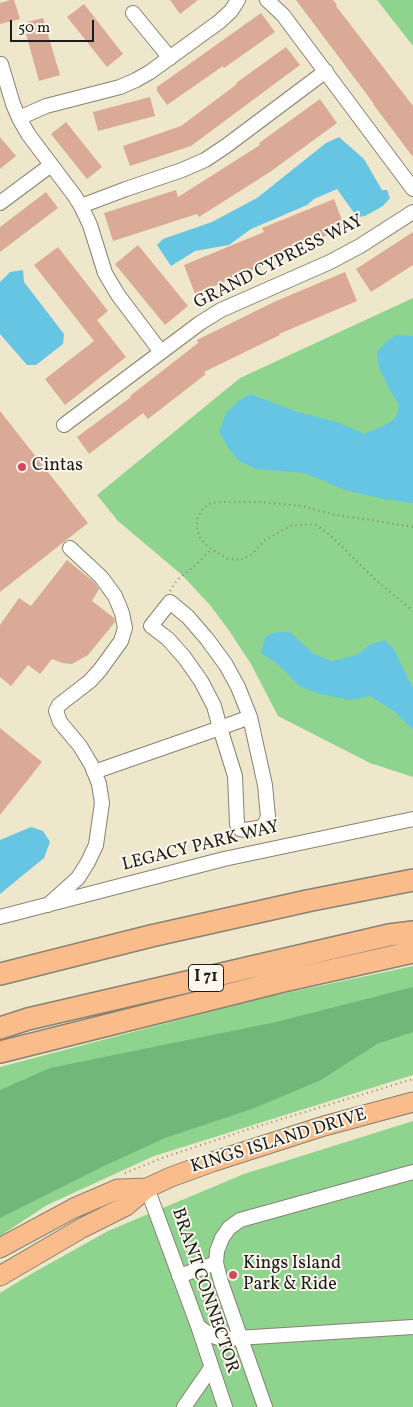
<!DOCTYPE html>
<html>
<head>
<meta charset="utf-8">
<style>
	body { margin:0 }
	#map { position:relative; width:413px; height:1407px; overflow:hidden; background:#efe7cb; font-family:Vollkorn,serif }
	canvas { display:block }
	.scale { position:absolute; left:10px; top:20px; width:84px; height:22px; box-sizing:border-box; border:2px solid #1c1c1c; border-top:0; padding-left:6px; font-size:15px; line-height:18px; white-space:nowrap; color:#1c1c1c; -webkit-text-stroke:4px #fbf7ec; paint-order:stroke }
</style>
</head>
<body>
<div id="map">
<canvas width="413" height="1407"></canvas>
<div class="scale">50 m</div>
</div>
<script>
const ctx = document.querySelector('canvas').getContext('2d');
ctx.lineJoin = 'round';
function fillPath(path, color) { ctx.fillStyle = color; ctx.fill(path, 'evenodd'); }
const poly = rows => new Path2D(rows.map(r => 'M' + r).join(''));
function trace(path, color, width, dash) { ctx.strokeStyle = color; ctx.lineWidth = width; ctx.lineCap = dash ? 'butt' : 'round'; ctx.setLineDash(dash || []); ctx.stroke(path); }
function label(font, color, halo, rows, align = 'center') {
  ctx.font = font + ' Vollkorn,serif'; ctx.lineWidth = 4; ctx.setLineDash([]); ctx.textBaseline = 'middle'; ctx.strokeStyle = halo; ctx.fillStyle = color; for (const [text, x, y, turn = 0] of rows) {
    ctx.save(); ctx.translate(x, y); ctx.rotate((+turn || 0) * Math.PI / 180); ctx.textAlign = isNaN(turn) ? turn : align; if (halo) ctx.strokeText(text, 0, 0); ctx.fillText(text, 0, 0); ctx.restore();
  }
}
fillPath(poly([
	[377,0,413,0,413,46],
	[413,298,413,777,370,763,278,716,251,664,230,632,210,605,182,575,118,521,97,495,240,378],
	[413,966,413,1075,154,1156,47,1205,0,1236,0,1067,258,999],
	[413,1121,413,1407,0,1407,0,1293,31,1274,108,1231,244,1174]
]), '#8ed48e');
fillPath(poly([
	[413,987,413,1032,377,1044,321,1080,252,1109,165,1138,104,1166,0,1218,0,1090,50,1068,276,1022]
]), '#72b679');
fillPath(poly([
	[339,137,364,159,382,190,387,190,390,198,383,206,365,216,357,217,337,189,314,199,307,205,251,229,229,245,195,251,171,266,157,245,163,239,212,222,257,198,326,143],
	[23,270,24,282,64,334,63,344,36,365,27,365,0,334,0,282,10,272],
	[396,335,413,336,413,503,384,499,345,490,305,473,256,469,238,460,227,446,219,432,226,413,239,401,250,394,298,412,337,422,365,434,389,423,396,417,399,405,391,392,379,368,377,352,386,342],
	[277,632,290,632,314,654,332,661,357,655,369,645,385,640,394,649,413,689,413,730,394,711,370,696,350,700,317,693,299,686,279,665,261,653,266,636],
	[31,827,43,831,50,842,44,858,0,894,0,840]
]), '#65c5e3');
fillPath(poly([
	[10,0,14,0,20,19,0,24,0,3],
	[170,0,198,0,180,14],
	[296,0,333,0,337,5,336,6,413,106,413,157,373,104,374,104],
	[84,4,123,54,107,67,67,17],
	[261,13,275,32,224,68,223,66,167,105,157,91,157,87],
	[43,18,60,75,39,81,23,23],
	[286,47,300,65,191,146,130,166,123,146,181,126,237,84,236,83],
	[150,97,155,116,98,131,93,112],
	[320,99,337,123,270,172,199,217,197,214,113,241,104,213,176,190,178,197,260,145,259,143],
	[66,122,102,167,87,179,51,134],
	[0,137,16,156,0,169],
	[46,192,58,208,0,252,0,227],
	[334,199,345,228,267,259,268,264,195,294,184,265,264,232,262,228],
	[413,232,413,265,371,292,356,269],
	[138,245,188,306,165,325,115,264],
	[58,247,108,311,97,320,126,357,65,405,45,379,94,341,34,265],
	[345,272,357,301,279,334,280,335,204,372,206,374,148,419,143,413,89,454,77,437,131,397,130,396,198,343,197,340,274,302],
	[0,411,88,523,0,592],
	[67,560,95,583,99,589,92,601,114,618,115,622,88,655,72,664,62,663,52,659,40,674,28,665,11,686,0,677,0,625,19,598,31,606],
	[0,728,42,762,0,815]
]), '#daaa96');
const minor = poly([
	[267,0,283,15,413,189],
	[133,13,170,58],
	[1,64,13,104,19,118,28,134,74,195,81,206,90,225,105,273,118,295,161,352],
	[19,118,46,106,120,87,136,80,150,72,219,22,231,11,238,0],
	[0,203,51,165],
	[81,206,126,189,182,170,205,160,226,146,326,71],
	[64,425,200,323,221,310,330,262,360,246,413,212],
	[94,772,220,728,250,717,238,687,226,665,207,639,188,617,170,602,151,626,168,639,184,657,201,681,214,706,220,728,235,776,237,824,240,829,246,830,263,827,268,817,265,785,250,717],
	[48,905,78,878,88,862,96,845,102,803,99,784,92,766,80,746,60,722,56,711,59,705,90,681,100,670,121,641,125,628,122,613,115,596,101,577,70,548],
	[0,917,224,859,413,819],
	[147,1188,198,1326,225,1407],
	[179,1276,216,1263],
	[198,1326,210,1335,221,1339,413,1327],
	[184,1407,211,1368],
	[265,1407,221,1282,216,1263,217,1251,222,1238,229,1228,240,1220,413,1172]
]);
const major = poly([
	[0,1248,74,1208,118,1189,147,1188],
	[0,1276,82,1228,126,1206,147,1188,171,1177,212,1162,324,1126,413,1102]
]);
const highway = poly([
	[0,974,151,936,307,901,413,880],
	[0,1028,28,1019,389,935,413,932],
	[0,1052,279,982,413,952]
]);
trace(minor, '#868274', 16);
trace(major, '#868274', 21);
trace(highway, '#868274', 24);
trace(poly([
	[413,527,364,519,335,515,302,506,260,502,217,502,208,504,202,510,197,519,197,528,200,538,208,547,228,559,241,560,252,554,265,540,290,526,309,524,316,525,330,535,378,582,413,611],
	[170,591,177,580,197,564,210,550],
	[125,1173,165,1157,249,1129,413,1079]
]), '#868274', 2, [1, 4]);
trace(minor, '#fff', 14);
trace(major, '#f9bc8a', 19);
trace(highway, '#f9bc8a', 21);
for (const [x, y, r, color] of [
	[22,467,5,"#d1495b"],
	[233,1275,5,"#d1495b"]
]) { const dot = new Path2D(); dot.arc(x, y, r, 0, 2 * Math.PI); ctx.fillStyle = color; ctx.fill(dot); trace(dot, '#fbf7ec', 2); }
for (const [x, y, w] of [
	[206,978,35]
]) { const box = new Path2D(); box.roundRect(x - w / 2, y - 13.5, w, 27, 4); ctx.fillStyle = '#fbf7ec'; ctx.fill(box); trace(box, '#1c1c1c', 1); }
label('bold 16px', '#1c1c1c', null, [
	["I 71",206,978]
]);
label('18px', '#1c1c1c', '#fbf7ec', [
	["GRAND CYPRESS WAY",279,263,-27],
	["LEGACY PARK WAY",201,847,-14],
	["KINGS ISLAND DRIVE",279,1142,-17],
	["BRANT CONNECTOR",204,1291,71]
]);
label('18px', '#1c1c1c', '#fbf7ec', [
	["Cintas",32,467],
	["Kings Island",243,1265],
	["Park & Ride",243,1286]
], 'left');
</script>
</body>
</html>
